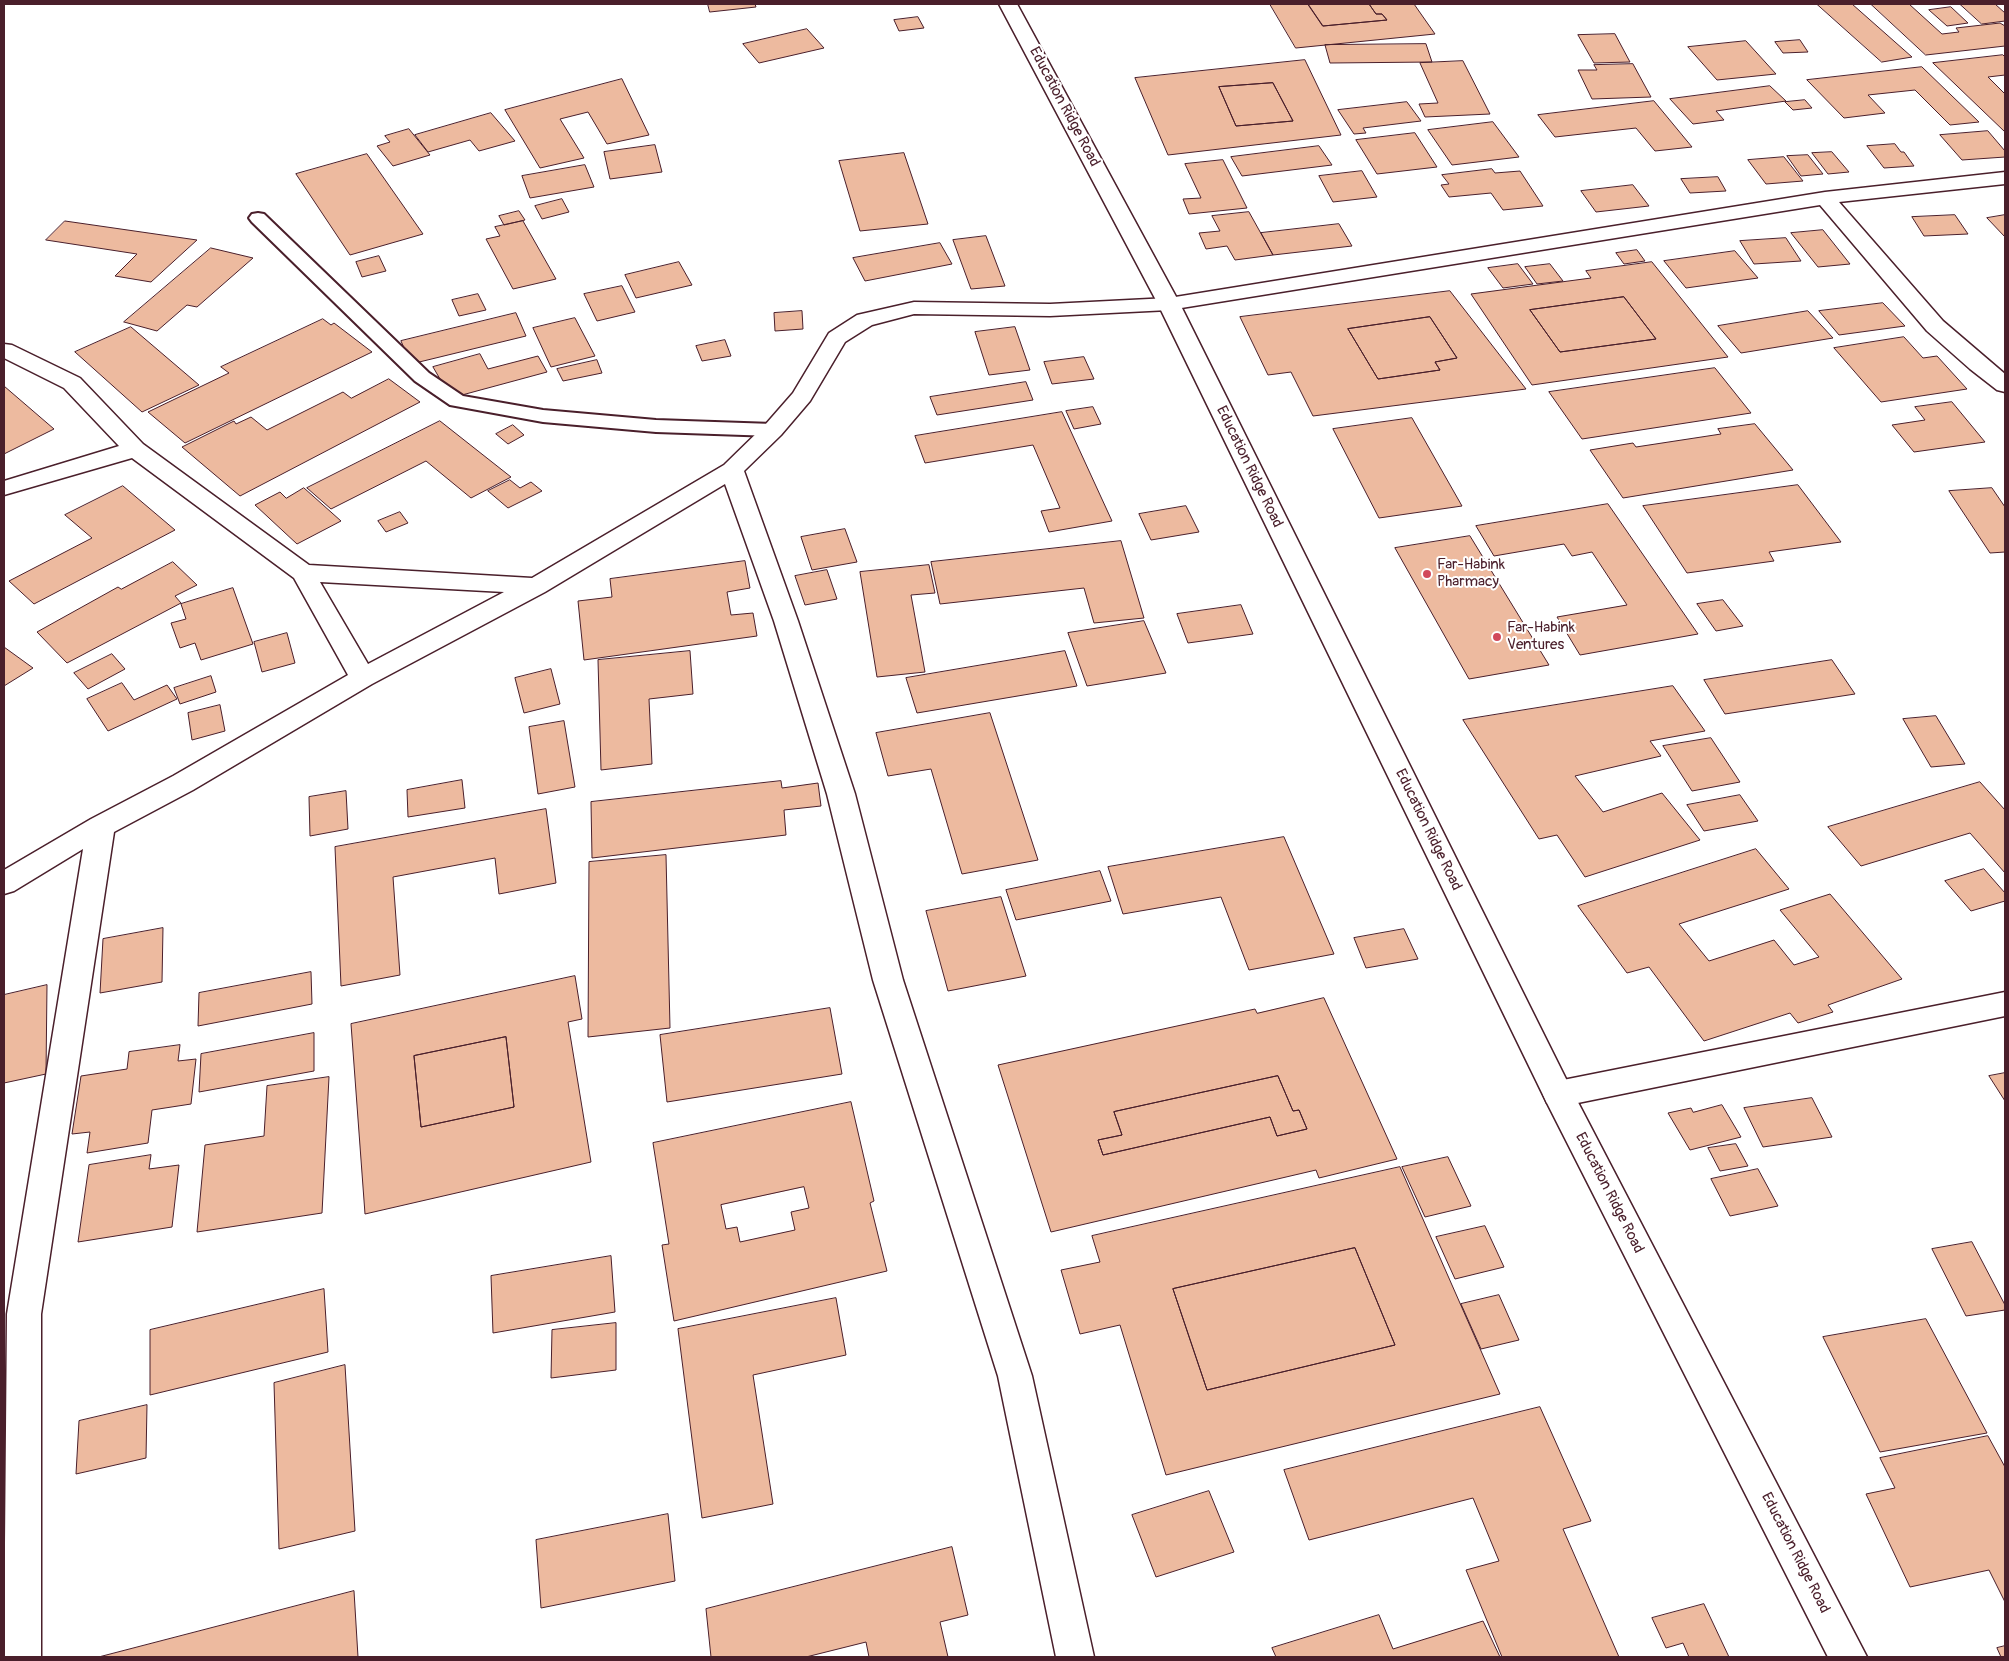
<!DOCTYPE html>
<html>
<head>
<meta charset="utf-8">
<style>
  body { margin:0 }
  #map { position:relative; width:2009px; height:1661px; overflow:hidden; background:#fff; font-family:Pangolin,sans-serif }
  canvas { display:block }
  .frame { position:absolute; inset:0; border:5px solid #4a1f2b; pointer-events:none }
</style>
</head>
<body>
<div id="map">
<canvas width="2009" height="1661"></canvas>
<div class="frame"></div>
</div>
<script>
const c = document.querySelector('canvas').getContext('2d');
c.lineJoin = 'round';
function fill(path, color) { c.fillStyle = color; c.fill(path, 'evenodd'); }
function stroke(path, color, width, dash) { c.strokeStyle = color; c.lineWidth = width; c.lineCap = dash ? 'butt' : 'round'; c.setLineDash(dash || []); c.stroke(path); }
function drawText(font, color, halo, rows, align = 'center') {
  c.font = font + ' Pangolin,sans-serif'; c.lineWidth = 4; c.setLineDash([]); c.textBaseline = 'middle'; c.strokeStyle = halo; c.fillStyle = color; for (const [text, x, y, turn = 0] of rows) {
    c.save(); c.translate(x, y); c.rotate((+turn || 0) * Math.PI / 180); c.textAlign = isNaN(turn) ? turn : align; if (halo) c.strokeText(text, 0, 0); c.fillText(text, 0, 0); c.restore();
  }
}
const building = new Path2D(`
  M708,4H755L756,7L710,12Z
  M1270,4H1308L1323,26L1387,20L1382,14H1376L1369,4H1414L1435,34L1296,48Z
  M1308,4H1369L1376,14H1382L1387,20L1323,26Z
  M1817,4H1852L1912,57L1882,62Z
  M1871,4H1914H1909L1942,34L1959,32L1956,28L2000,23L2005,26V46L1926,55Z
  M1960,4H1995L2005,13V21L1982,24Z
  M1951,7L1968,23L1947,26L1929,10Z
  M918,17L924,28L899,31L894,20Z
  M807,29L824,48L759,63L743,44Z
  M1615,34L1630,62L1594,63L1578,35Z
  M1800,40L1808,52L1783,53L1775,42Z
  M1746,41L1776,74L1717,80L1688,47Z
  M1426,44L1432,62L1330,63L1325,45Z
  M2003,55L2005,57V75L1988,77L2005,94V132L1933,63Z
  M1305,60L1341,135L1168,155L1135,78ZM1273,83L1293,121L1236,126L1219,87Z
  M1463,61L1490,114L1425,117L1419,104L1438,103L1420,63Z
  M1633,64L1651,97L1592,99L1578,70H1597L1594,65Z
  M1922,67L1979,122L1950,125L1915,90L1868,95L1885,113L1844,118L1807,80Z
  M622,79L649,135L607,144L588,112L560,119L584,158L540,168L505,110Z
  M1273,83L1293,121L1236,126L1219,87Z
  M1770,86L1786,101L1716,111L1724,120L1693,124L1670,99Z
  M1805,100L1812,108L1793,110L1785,102Z
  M1654,101L1692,147L1655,151L1636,128L1555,137L1538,115Z
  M1407,102L1421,121L1363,128L1366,133L1354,134L1338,110Z
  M491,113L515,141L479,151L470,140L428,152L415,135Z
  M1493,122L1519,157L1452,165L1428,130Z
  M409,129L430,155L393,166L377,146L390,142L385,136Z
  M1988,131L2005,151V157L1962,160L1940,135Z
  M1415,133L1437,167L1377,174L1356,140Z
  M1895,144L1901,152H1904L1914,166L1884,168L1867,146Z
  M655,145L662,172L610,179L604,152Z
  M1319,146L1332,165L1242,176L1231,157Z
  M1832,152L1849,172L1828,174L1812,153Z
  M904,153L928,224L860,231L839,161Z
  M367,154L423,234L350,255L296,174Z
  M1808,155L1823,174L1801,176L1787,156Z
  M1784,157L1803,181L1766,184L1748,160Z
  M1223,160L1247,208L1189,214L1183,199L1201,198L1185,164Z
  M585,165L594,187L530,198L522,176Z
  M1492,169L1495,173L1520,171L1543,206L1503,210L1491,193L1449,197L1441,185L1449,184L1442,175Z
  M1362,171L1377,197L1333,202L1319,176Z
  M1718,177L1726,191L1690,193L1681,179Z
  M1633,185L1649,206L1596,212L1581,191Z
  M562,199L569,212L542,219L535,206Z
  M519,211L525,220L504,225L499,216Z
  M1249,212L1273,255L1235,260L1227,246L1206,249L1199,233L1220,231L1212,216Z
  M1955,215L1968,234L1924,236L1912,217Z
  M2005,215V237L1987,218Z
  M65,221L197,240L151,282L115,276L137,254L46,240Z
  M523,221L556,279L513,289L486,239L500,236L495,227Z
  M1339,224L1352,246L1273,255L1261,233Z
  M1823,230L1850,264L1818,267L1791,233Z
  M986,236L1005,286L971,289L953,240Z
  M1786,238L1801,261L1754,264L1740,241Z
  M940,243L952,264L865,281L853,258Z
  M211,248L253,258L197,307L187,305L157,331L124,322Z
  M1637,250L1645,261L1624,264L1616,253Z
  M1735,251L1758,278L1686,288L1664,261Z
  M379,256L386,271L362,277L356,262Z
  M679,262L692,285L636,298L625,275Z
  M1652,262L1728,357L1532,385L1471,294L1591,278L1586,271ZM1624,297L1656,339L1560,352L1530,310Z
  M1518,264L1533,284L1503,288L1488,268Z
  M1550,264L1563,281L1537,284L1525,267Z
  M622,286L635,312L597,321L584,294Z
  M1450,291L1526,389L1313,416L1291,372L1268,375L1240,317ZM1430,317L1457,358L1435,362L1440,370L1378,379L1348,329Z
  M478,294L486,310L459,316L452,300Z
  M1624,297L1656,339L1560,352L1530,310Z
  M1883,303L1905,326L1839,335L1819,311Z
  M802,311L803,329L775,331L774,313Z
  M1808,311L1833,338L1741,353L1718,326Z
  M516,313L526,336L411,364L401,341Z
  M1430,317L1457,358L1435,362L1440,370L1378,379L1348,329Z
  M575,318L595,356L551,367L533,328Z
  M323,319L331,325L334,323L372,352L185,443L148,412L229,373L221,367Z
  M131,327L199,385L142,412L75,352Z
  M1015,327L1030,370L989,375L975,332Z
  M1904,337L1923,358L1937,356L1967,389L1881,402L1834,348Z
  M725,340L731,356L702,361L696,346Z
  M480,354L488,369L538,356L547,372L462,395L440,379L433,367Z
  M1084,357L1094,379L1052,384L1044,362Z
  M597,360L602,373L563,381L557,369Z
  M1715,368L1751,413L1582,439L1549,392Z
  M389,379L420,402L240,496L182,447L234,421L236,424L251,417L267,430L343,392L351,398Z
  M1026,382L1033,400L937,415L930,397Z
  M4,386L54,429L4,454Z
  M1952,402L1985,442L1914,452L1892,425L1925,420L1915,407Z
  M1093,407L1101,424L1074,429L1066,411Z
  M1062,412L1112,521L1049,532L1041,511L1060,508L1033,445L925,463L915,436Z
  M1412,418L1462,506L1379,518L1333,429Z
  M440,421L511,477L471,498L426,461L331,509L307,488Z
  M1755,424L1793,470L1623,498L1590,450L1633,443L1636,447L1721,434L1718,429Z
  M513,425L524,435L508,444L496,434Z
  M510,480L520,488L531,482L542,491L508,508L488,491Z
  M1798,485L1841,542L1769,552L1774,561L1687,573L1643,506Z
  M123,486L175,530L34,604L9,581L92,538L65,515Z
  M304,488L341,521L297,544L255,505L280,492L286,498Z
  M1992,488L2005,507V552L1990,553L1949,491Z
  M1608,504L1698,634L1580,655L1557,617L1627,605L1592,552L1572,556L1564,544L1494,556L1476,526Z
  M1186,506L1199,532L1151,540L1139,514Z
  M400,512L408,523L386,532L378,521Z
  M845,529L857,562L812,570L801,537Z
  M1470,536L1549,665L1469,679L1395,548Z
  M1121,541L1144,618L1094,623L1084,588L940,604L931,562Z
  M745,561L750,588L727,592L731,615L753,613L757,636L584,660L578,601L612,597L610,579Z
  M173,562L197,585L175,596L181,603L67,663L37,632L118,587L121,589Z
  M929,565L935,593L911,595L925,672L877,677L860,572Z
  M827,570L837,599L805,605L795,576Z
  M233,588L253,644L201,660L195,643L180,648L171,623L186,619L181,604Z
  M1723,600L1743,626L1716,631L1697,604Z
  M1241,605L1253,634L1188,643L1177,614Z
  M1144,621L1166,673L1087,686L1068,633Z
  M287,633L295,663L262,672L254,642Z
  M4,647L33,668L4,686Z
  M690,651L693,694L649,699L652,764L601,770L598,660Z
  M1065,651L1077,686L917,713L906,678Z
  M112,654L125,669L88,689L74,673Z
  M1832,660L1855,694L1725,714L1704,680Z
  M551,669L560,704L524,713L515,678Z
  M211,676L216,692L180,704L174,688Z
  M122,683L134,700L167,685L177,699L108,731L87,699Z
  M1673,686L1705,731L1650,741L1661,756L1575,776L1603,812L1662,793L1700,840L1585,877L1557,835L1539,839L1463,720Z
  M220,705L225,731L192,740L188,713Z
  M990,713L1038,860L962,874L931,769L888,776L876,733Z
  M1936,716L1965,764L1931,767L1903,719Z
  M564,721L575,787L538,794L529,727Z
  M1711,738L1740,782L1692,791L1663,746Z
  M462,780L465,808L408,817L407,790Z
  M781,781L782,788L818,783L821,806L784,810L786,835L592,858L591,802Z
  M1980,782L2005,810V873L1970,833L1861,866L1828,827Z
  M346,791L348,829L310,836L309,797Z
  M1740,795L1758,821L1704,831L1687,805Z
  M546,809L556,883L499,894L495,858L393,877L400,975L341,986L335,847Z
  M1284,837L1334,954L1249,970L1221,897L1123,914L1108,867Z
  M1756,849L1789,889L1679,924L1709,961L1774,940L1794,965L1819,957L1780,910L1830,894L1902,979L1828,1005L1833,1012L1798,1023L1790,1013L1704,1041L1649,967L1627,973L1578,906Z
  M666,855L670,1028L588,1037L589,862Z
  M1984,869L2005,893V901L1971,911L1945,881Z
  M1100,871L1111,901L1016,920L1006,890Z
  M1001,897L1026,976L948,991L926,911Z
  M163,928L162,982L100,993L103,939Z
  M1404,929L1418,959L1366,968L1354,938Z
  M311,972L312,1004L198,1026L199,993Z
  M575,976L582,1019L568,1022L591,1162L365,1214L351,1024ZM506,1037L514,1107L421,1127L414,1056Z
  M47,985L46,1074L4,1083V995Z
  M1324,998L1397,1159L1319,1178L1316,1170L1051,1232L998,1065L1255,1009L1257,1013ZM1278,1076L1293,1111L1299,1110L1307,1129L1277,1136L1270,1117L1103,1155L1098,1140L1122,1135L1114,1112Z
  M830,1008L842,1074L667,1102L660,1035Z
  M314,1033V1071L199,1092L201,1054Z
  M506,1037L514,1107L421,1127L414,1056Z
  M180,1045L178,1061L196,1059L191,1104L152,1110L148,1143L87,1153L90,1132L72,1134L81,1076L127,1069L129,1052Z
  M2005,1073V1101L1989,1076Z
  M1278,1076L1293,1111L1299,1110L1307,1129L1277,1136L1270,1117L1103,1155L1098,1140L1122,1135L1114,1112Z
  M329,1077L322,1213L197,1232L205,1145L264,1136L267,1086Z
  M1812,1098L1832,1137L1763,1147L1744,1108Z
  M851,1102L874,1201L870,1203L887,1271L674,1321L662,1245L669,1244L653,1143ZM804,1187L809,1208L791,1212L795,1230L740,1242L737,1227L726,1229L721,1205Z
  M1722,1105L1741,1137L1690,1150L1668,1113L1691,1108L1693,1112Z
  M1736,1144L1748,1166L1720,1171L1708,1148Z
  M151,1155L149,1169L179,1165L172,1227L78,1242L89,1165Z
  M1448,1157L1471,1206L1425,1217L1402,1167Z
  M1400,1167L1500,1394L1166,1475L1120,1325L1080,1334L1061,1270L1100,1262L1092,1236ZM1355,1248L1395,1345L1207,1390L1173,1289Z
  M1758,1169L1778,1206L1730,1216L1711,1179Z
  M1485,1226L1504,1267L1455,1279L1436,1237Z
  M1972,1242L2005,1305V1310L1966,1316L1932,1249Z
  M1355,1248L1395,1345L1207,1390L1173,1289Z
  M611,1256L615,1312L493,1333L491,1276Z
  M324,1289L328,1352L150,1395V1330Z
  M1499,1295L1519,1340L1481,1349L1461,1304Z
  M836,1298L846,1355L753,1375L773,1504L702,1518L678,1329Z
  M1926,1319L1987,1433L1880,1452L1823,1337Z
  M616,1323V1370L551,1378L552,1330Z
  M345,1365L355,1531L279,1549L274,1383Z
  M147,1405L146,1458L76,1474L79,1421Z
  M1540,1407L1591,1521L1563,1529L1619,1657H1502L1466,1570L1499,1561L1473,1498L1309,1540L1284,1470Z
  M1988,1436L2005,1467V1602L1989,1570L1910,1587L1866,1494L1895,1488L1880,1458Z
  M1209,1491L1234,1552L1156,1577L1132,1515Z
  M668,1514L675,1581L541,1608L536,1540Z
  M952,1547L968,1615L940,1622L948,1657H869L866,1642L806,1657H711L706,1609Z
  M354,1591L358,1657H99Z
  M1704,1604L1729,1657H1689L1683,1643L1666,1648L1652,1618Z
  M1379,1615L1393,1649L1483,1621L1500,1657H1276L1272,1648Z
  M2005,1646V1657H2001L1997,1648Z`);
const service = new Path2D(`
  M258,213L264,214L429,373L463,396L543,410L656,420L773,424L780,426L783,430L780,434L773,436L656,432L543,422L450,405L415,381L252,222L249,218L252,214Z`);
const minor = new Path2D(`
  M2005,172V184L1839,202L1943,321L2005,374V392L1997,390L1970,369L1927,331L1820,205L1169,310L1050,316L914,314L872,325L845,342L810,401L781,435L744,471L798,621L855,794L903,980L1032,1376L1094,1657H1056L998,1376L873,980L827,794L774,621L725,484L545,592L372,684L193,790L114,832L41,1314V1657H4L7,1314L83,849L14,891L4,894V870L91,819L173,776L348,675L294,578L132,458L4,495V481L119,446L64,388L4,358V344L12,345L80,378L143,444L309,565L532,578L724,465L765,425L793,393L829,333L857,315L914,302L1050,304L1169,298L1825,192ZM320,582L504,592L368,664Z
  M2005,992V1016L1558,1107L1547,1103L1543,1094L1547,1085L1558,1081Z`);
const secondary = new Path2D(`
  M999,4H1017L1180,304L1569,1085L1867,1657H1828L1547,1103L1158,304Z`);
const markers = [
  [1427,574,5,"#d1495b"],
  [1497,637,5,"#d1495b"]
];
const streetNames = [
  ["Education Ridge Road",1064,107,62],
  ["Education Ridge Road",1249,467,64],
  ["Education Ridge Road",1428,830,64],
  ["Education Ridge Road",1609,1193,63],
  ["Education Ridge Road",1795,1553,63]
];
const poiNames = [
  ["Far-Habink",1437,565],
  ["Pharmacy",1437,582],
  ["Far-Habink",1507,628],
  ["Ventures",1507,645]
];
fill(building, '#edba9f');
stroke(building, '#4a1f2b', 1);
stroke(service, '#4a1f2b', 4);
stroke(minor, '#4a1f2b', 3);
stroke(secondary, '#4a1f2b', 3);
fill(service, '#fff');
fill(minor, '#fff');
fill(secondary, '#fff');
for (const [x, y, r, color] of markers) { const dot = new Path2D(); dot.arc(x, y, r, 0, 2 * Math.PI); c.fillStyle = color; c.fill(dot); stroke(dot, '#fff', 2); }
drawText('15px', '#4a1f2b', '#fff', streetNames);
drawText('15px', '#4a1f2b', '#fff', poiNames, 'left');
</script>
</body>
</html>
